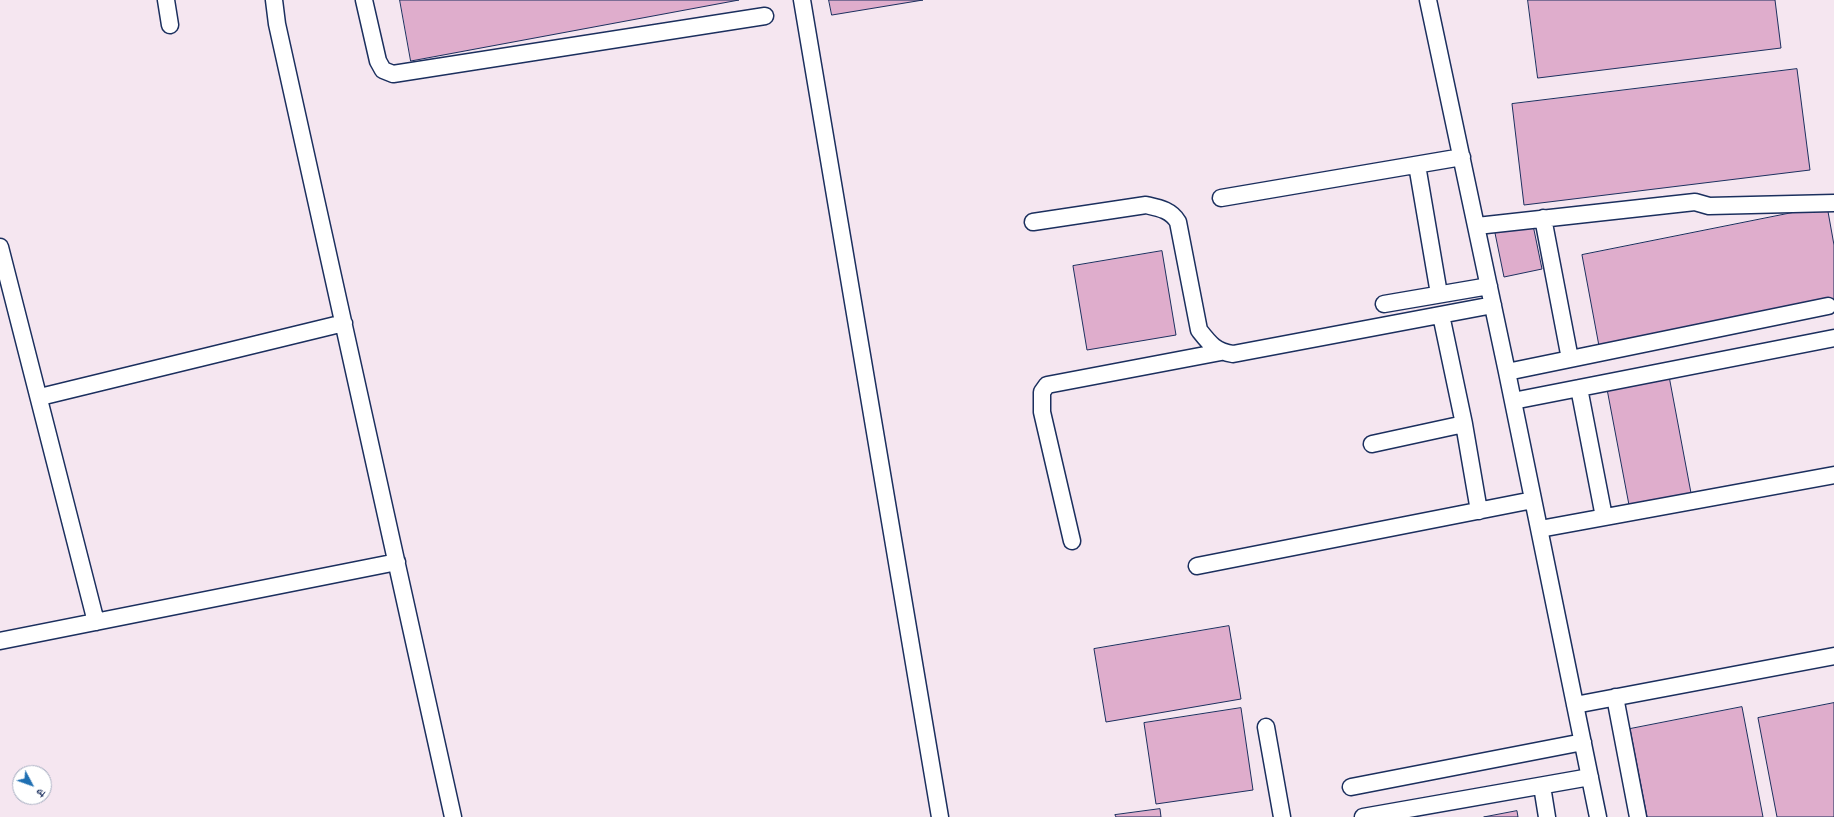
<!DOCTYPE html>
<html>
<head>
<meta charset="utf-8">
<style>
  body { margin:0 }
  #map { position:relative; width:1834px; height:817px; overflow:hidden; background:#f5e6f0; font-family:Dekko,"Playpen Sans Deva",sans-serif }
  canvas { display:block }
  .north { position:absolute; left:12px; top:765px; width:40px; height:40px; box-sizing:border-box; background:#fff; border:1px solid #a4acbf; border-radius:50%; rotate:131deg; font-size:11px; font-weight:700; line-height:16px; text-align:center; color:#1b2f5e }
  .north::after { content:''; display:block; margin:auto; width:14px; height:18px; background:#1f6fb2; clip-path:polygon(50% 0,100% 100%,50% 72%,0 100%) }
</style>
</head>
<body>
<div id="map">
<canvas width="1834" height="817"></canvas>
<div class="north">उ</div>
</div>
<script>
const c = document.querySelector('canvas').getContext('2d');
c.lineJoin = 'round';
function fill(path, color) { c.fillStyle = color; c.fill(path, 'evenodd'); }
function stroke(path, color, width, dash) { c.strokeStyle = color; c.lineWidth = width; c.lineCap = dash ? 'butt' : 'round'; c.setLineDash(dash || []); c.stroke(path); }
const building = new Path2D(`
  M400,0H739L411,61Z
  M829,0H923L832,15Z
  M1528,0H1775L1781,48L1538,78Z
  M1797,69L1810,170L1524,205L1512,104Z
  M1827,206L1834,245V300L1599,346L1582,255Z
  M1533,225L1542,269L1504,277L1495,233Z
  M1162,251L1176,335L1087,350L1073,266Z
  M1669,376L1691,493L1629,505L1607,389Z
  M1229,626L1241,699L1106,722L1094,649Z
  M1834,703V817H1777L1758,718Z
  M1742,707L1763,817H1647L1630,729Z
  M1241,708L1253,790L1156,804L1144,723Z
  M1160,809L1161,817H1116L1115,815Z
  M1517,811L1518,817H1484Z`);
const service = new Path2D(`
  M166,0L170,25
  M274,0L277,24L453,817
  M364,0L378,61L383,70L393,74L765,16
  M802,0L940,817
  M1428,0L1507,372L1598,817
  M1417,165L1439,294
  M1221,198L1462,157
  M1543,218L1570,359
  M1033,222L1146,205C1159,208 1171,210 1178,222L1199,330C1210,344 1215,351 1233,354L1493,305
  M1477,226L1695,202L1709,206L1834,203
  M0,247L96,622
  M1384,304L1489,286
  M1441,315L1464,424L1479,511
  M1507,372L1828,306
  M1579,388L1604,517
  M40,397L344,323
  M1513,401L1834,338
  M1372,444L1464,424
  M1540,529L1834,475
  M1072,541L1042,412V392L1047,385L1221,352
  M1197,566L1533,500
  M0,641L397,562
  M1615,697L1638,817
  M1575,705L1834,656
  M1266,727L1282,817
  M1542,786L1547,817
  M1351,787L1583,742
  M1363,817L1590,777`);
fill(building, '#dfadcc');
stroke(building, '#1b2f5e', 1);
stroke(service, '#1b2f5e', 19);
stroke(service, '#fff', 16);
</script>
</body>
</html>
